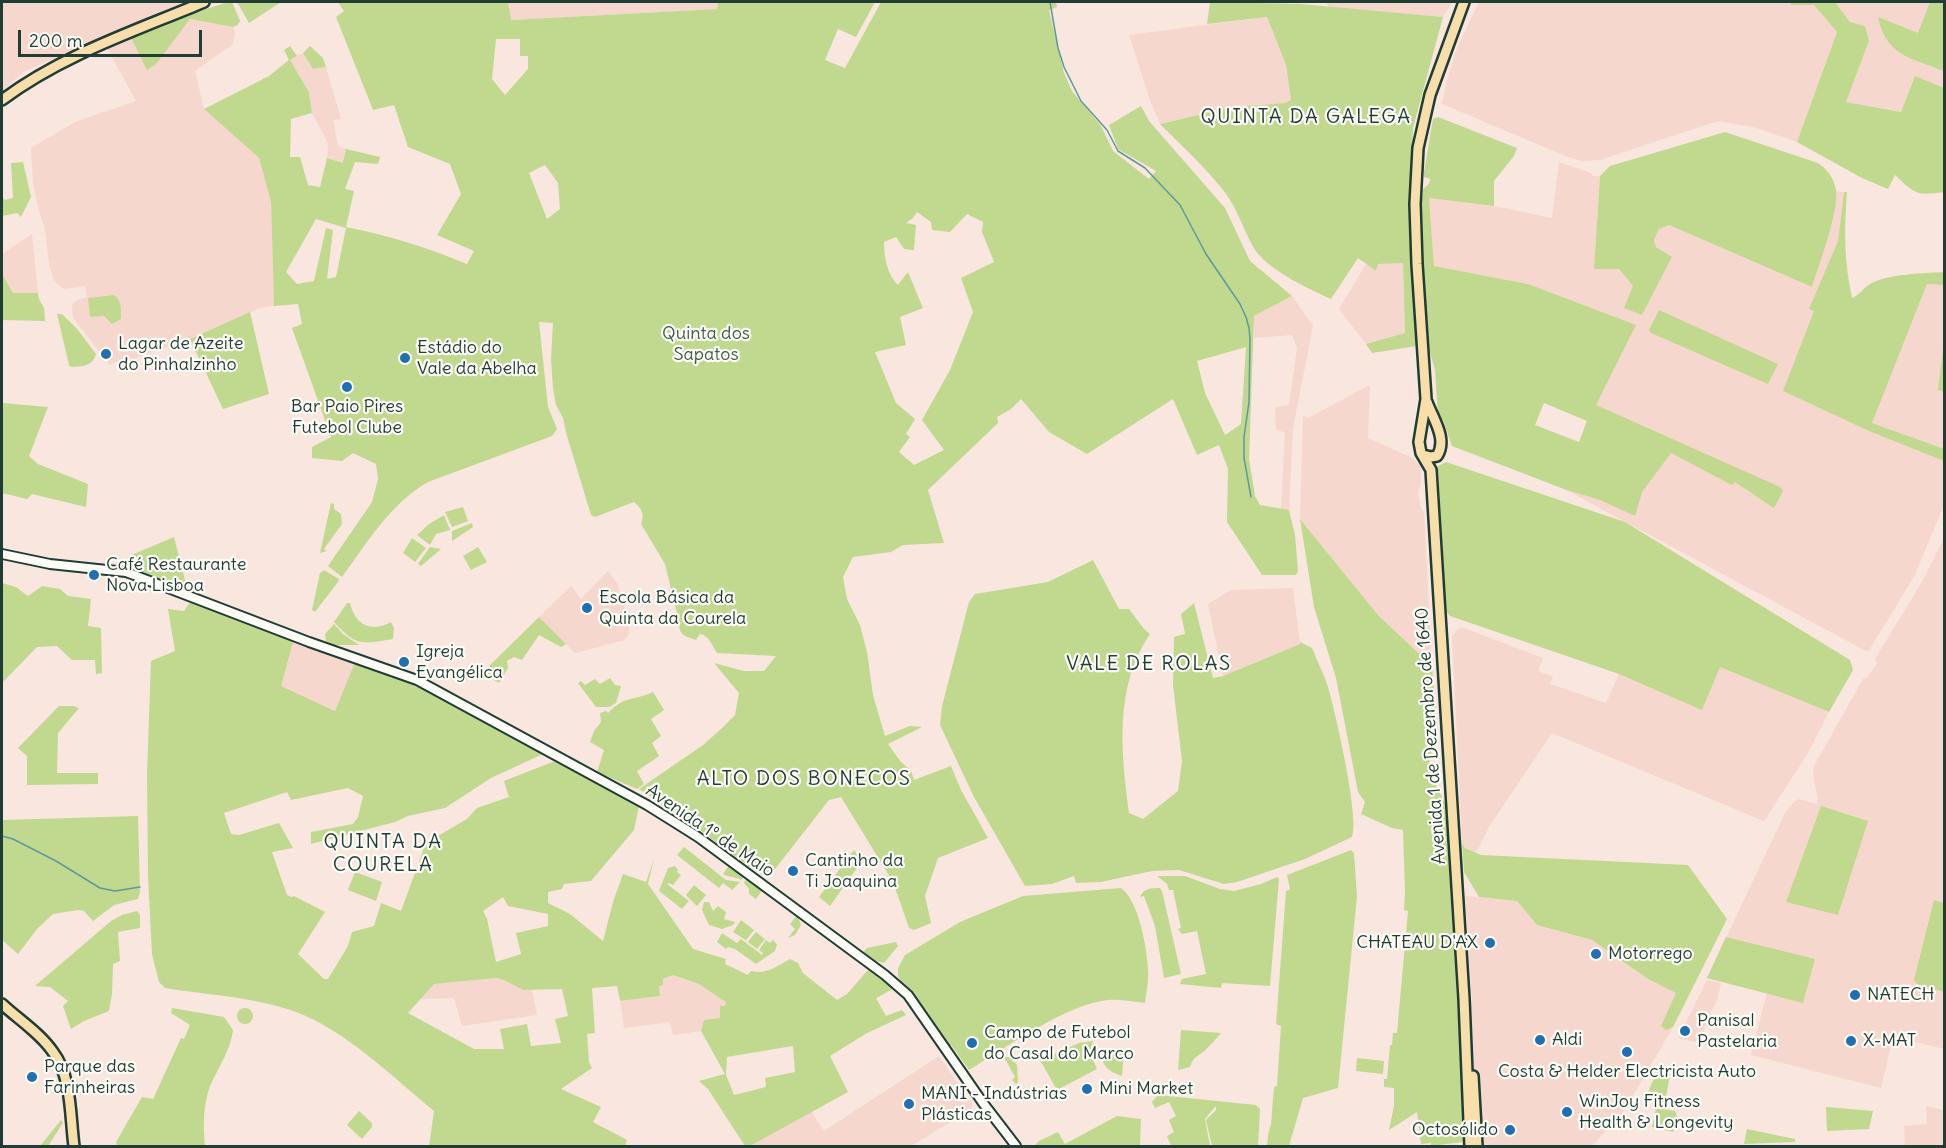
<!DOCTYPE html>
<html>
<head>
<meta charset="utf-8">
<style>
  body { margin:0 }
  #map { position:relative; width:1946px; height:1148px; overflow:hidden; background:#f8e6df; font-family:Delius,sans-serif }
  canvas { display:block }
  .frame { position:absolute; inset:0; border:3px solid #1f3d34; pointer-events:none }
  .scale { position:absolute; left:18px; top:30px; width:184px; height:27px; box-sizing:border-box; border:3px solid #1f3d34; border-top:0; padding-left:8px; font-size:18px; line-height:21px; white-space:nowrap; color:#1f3d34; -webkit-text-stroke:4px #fdfcf7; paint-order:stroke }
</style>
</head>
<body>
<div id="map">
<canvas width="1946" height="1148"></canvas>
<div class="frame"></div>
<div class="scale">200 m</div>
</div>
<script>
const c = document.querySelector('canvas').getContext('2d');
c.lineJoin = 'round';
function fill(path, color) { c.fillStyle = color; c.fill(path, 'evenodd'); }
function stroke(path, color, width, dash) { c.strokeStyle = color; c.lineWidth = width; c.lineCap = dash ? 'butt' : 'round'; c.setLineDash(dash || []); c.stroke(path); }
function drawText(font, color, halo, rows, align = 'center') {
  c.font = font + ' Delius,sans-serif'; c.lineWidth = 4.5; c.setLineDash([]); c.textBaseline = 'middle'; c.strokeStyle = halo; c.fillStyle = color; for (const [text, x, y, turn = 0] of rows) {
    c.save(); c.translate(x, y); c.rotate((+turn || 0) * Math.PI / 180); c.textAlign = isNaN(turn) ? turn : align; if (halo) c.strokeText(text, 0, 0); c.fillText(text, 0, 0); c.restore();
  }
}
const built = new Path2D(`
  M2,2H186L23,72L2,91Z
  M508,2H718L717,9L510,20Z
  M1327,2H1452L1443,17L1328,7Z
  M1479,2H1791V4L1814,5L1837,32L1797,142L1753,127L1718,121L1600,160L1581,161L1568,157L1442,104L1446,84L1457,48Z
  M1835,2H1944V88L1915,77L1901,112L1846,102L1869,41L1865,26L1850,22Z
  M1267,17L1286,65L1291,100L1285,103L1232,107L1160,124L1150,100L1129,35Z
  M190,19L233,27L235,33L233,44L195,71L204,109L259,158L271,202L274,306L260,308L190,339L138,357L129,365L115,362L110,365L73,318L72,305L75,301L87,297L85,286L64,289L56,283L53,278L49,264L45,229L38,208L33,182L31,148L75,122L136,101L106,46L131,38L147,69Z
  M303,53L313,69L326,67L341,119L333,120L338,146L346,149L344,163L327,158L328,143L312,113L309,92L290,60Z
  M1559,162L1591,173L1592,176H1600L1594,269H1619L1633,286L1642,315L1671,258L1656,247L1654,240L1659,229L1669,225L1812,287L1833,219L1836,191L1844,192L1838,241L1810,308L1814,310L1811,318L1869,430L1927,284L1944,285V505L1915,575L1868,652L1564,489L1588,421L1528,284L1434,266L1429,198L1494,206L1552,218Z
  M32,234L38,293H13L2,274V254Z
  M1403,263L1405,334L1366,344L1339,309L1366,264L1376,270L1378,264Z
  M1292,296L1313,326L1293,428L1289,510L1281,509L1285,433L1276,429L1275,407L1289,405L1297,348L1292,335L1254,338V316Z
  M1370,385L1368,438L1412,458L1421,466V484L1418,492L1420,506L1424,513L1432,666L1378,615L1300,519L1303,416L1308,418Z
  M1944,538V903L1934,901L1918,984L1944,992V1049L1893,1037L1881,1088L1751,1055L1767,993L1707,978L1786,811L1794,802L1799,799L1817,804L1818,800L1813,775L1814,766L1863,679L1867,678L1877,663L1875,659L1922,582Z
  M608,571L617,583L622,597L630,632L625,640L575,653L539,617L571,586L581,599Z
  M1293,588L1300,644L1223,676L1208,604L1231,590Z
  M1464,628L1543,658L1538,671L1553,677L1550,684L1606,703L1619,674L1702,709L1720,666L1829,712L1808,753L1764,821L1552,733L1489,827L1476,853L1465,848L1462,843L1452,636L1458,629Z
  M294,639L355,662L335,711L281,686Z
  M1465,896L1517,901L1537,925L1592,940L1648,979L1688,998L1673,1027L1622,1114L1592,1146H1474L1463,1080L1458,1002H1472Z
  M673,975L699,984L727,1002L720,1018L704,1020L701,1031L673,1035L670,1022L624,1028L620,1001L660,996L659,986L663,980Z
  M496,978L504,980L523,990H532L537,1015L462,1026L454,998L420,999L434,984Z
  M1707,980L1721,983L1717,1001L1708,1017L1700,1043L1678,1038Z
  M939,1056L972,1104V1109L911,1146H750L811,1111L824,1131Z
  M1926,1106L1944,1110V1146H1905L1904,1126L1927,1124Z`);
const green = new Path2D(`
  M229,2H232L240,21L238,25L233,27L190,19L156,64L147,70L131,38L187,15Z
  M237,2H281L249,23Z
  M338,2H508L511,20L717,9L718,2H875L856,37L838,29L825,60L845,68L881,2H1056L1057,7L1049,10L1064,73L1072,91L1101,126L1113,151L1149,179L1156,171L1118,149L1109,125L1141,106L1149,121L1225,208L1250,261L1292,296L1254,316L1249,459L1255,496L1260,505L1289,510L1295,535L1298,571L1296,575H1262L1227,522L1228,469L1219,445L1197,455L1173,399L1087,454L1049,432L1021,399L1011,409L997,417L998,423L928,490L944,543L903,545L891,552L853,557L843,577L847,599L860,625L867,652L873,695L885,736L910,726L922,727L888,744L901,762L911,771L914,780L951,766L961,790L988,838L938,858L925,896L931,923L914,930L909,928L893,882L841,797L829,800L768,878L748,866L696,827L639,789L703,745L722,728L735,715L739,693L714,663L744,671H764L776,656L717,653C712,646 709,635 700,634L696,640C684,636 679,635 679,622L665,564L641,524C645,514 642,509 634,502L595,517L591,515L567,436L563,418L556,405L553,388L551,359L553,323L539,322L548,407L557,429L552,436L428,482C390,504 367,543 342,577L328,566L372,502L378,479L376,464L353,453L342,461L312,458V447L331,437L292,328L302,324L298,304L274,306L271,202L259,158L204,109L269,76L289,60L284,50L290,46L297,56L290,60L309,92L312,113L291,119L290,157H300L308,185L320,187L327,158L343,163L346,149L380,157L378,164L355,162L345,189L354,191L346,227C388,235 428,248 467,264L474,251L437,235L461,194L450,164L408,147L394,105L373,110L336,17L344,11ZM496,39H520V56H528V69L505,95L492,79ZM545,165L558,183L560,209L547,219L529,173ZM917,212L931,222L932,230L950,232L967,214L983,222L982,232L994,262L961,278L973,312L950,370L922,420L944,450L914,465L899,452L910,437L906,434L915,419L896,403L875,352L906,345L900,317L923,308L908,272L898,285C887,275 884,256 884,242L896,237L904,249L914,250L916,225L906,223L913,218ZM316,219L346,228L336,277L327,279L333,230L326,228L314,281L297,284L286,272ZM1246,347L1241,424L1225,435L1205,393L1197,361Z
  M1210,2L1301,4L1443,17L1413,128L1410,224L1417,346L1372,353L1366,344L1405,333L1403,263L1378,264L1376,271L1358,258L1331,299C1309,289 1266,269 1254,248C1243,230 1238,209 1224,191C1205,167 1182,146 1160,124L1232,107L1285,103L1291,100L1286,65L1267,17L1207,24Z
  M1791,2H1835L1850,22L1865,26L1869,41L1846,102L1901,112L1915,76L1944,88V192C1917,196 1915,194 1895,175L1888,189L1862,178L1797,142L1837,32L1814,5H1791Z
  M1930,2H1944V71C1911,58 1886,56 1878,17L1918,33Z
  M310,46L323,58L326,67L313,69L303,53Z
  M1438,117L1517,148L1514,156L1494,181V206L1429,198L1434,266L1528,284L1636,325L1596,405L1780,487L1783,491L1774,508L1735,482L1732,485L1671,453L1642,492L1635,516L1600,500L1564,489L1452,446L1443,420L1438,415L1435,370L1427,342L1421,200C1424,196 1422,194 1423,190C1426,185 1430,185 1430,179L1424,177V172L1433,119ZM1544,403L1587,421L1579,442L1535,425Z
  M1725,132L1818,163C1827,169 1834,178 1836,190C1839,212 1819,264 1812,287L1669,225L1659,229L1654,240L1656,247L1672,257L1642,315L1624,308L1633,286L1619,269H1594L1600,176L1610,166Z
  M23,162L31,197L21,217L17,213L2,216V197L5,200L13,198L11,163Z
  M1844,192H1847C1844,231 1844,260 1852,298C1860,295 1863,288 1870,284C1886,274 1926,273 1944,272V285L1927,284L1872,423L1944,449V461L1869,431L1783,391L1814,311L1809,309L1838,241Z
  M2,274L13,293H38L39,299L44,308L45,321L2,320Z
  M114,295C122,301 121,309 121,319L112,324L104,316L90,317L88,298Z
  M1659,310L1778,364L1768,384L1651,333L1649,330Z
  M250,312L269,394L223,409L190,339Z
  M57,314H62L78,330L96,354C92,367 83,366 71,367L69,365Z
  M1944,342V392L1938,390Z
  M2,403L48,407L29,456L38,464L88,484L86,507L32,494L27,499L2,493Z
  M1446,462L1625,522L1850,660L1853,670L1829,712L1720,667L1702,710L1619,674L1450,616L1446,611L1438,471V466Z
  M331,503L334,504V509L341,514L342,524L324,549L327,551L320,553Z
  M463,507L468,521L452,527L445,512Z
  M444,515L450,530L436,534L430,545L417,535L429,524Z
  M1300,519L1378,615L1432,666L1438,734L1433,744L1428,770L1445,803L1466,1146H1464L1462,1142L1431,1146V1143L1421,1144L1417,1112L1389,1130L1394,1106V1088L1384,1087V1079H1387L1390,1045H1392L1393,1033H1397L1408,911L1404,910L1405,892L1403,830L1392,828L1361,814L1365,802L1358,792L1336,678L1314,607Z
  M472,523L473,527L452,541V531Z
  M174,537L187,588L185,589L130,569L126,561L129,556Z
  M412,538L426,548L415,562L403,553Z
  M430,547L441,549L421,566L418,564Z
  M478,547L487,562L471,570L463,556Z
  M1093,560L1119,609H1129L1144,629L1150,634C1114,686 1121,753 1129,813L1143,819L1178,791L1182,761L1173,685L1174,637L1185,634L1181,614L1194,603L1213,678L1223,676L1300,644V642L1312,648C1317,661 1324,674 1328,687C1335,711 1360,819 1352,837L1305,859L1237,882L1224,884L1179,870L1152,871L1101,882L1076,883L1074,876L1052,884L1025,886L974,797L940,725L942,706L969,602L975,594L1048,582Z
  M324,570L339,579L338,582L315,612L312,610L320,573Z
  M2,583L16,587L28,596L42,586L60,589L68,596L91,599L88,626L101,628L102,673L96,674L95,660H72L57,646L37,647L2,683Z
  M191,601L294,639L281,686L335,711L355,662L418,686L543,754L491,778L445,808L408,816L395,822L311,844V832L353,824L358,817L363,796L348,788L291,800L287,792L224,813L231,834L239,835L279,823L293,848L272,852L287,895L292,897L294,896L325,912L298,954L324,979H328L348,946L352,932L374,926L381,903L401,911L422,854L424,844L467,819L477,808L509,797L504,781L555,761L639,806L634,830L591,881L564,884L562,889L548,892V903L570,914L603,941L613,902L623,874L646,882L654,859L648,884L693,949L726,959L725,964L748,975L751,971C766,975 777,966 790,959L798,963L803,973L837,1000L847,994L867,971L870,970L890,986L893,985L895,988L876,998L886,1016L902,1010L906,1015L867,1033L830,1056L848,1092L750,1146H745L708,1089L699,1081L725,1074L701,1031L704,1020L720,1018V1006H725L726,1002L699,984L673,975L663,979V985L659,986L660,996L620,1001L617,986L592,988L595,1033L587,1034L589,1062L592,1068L561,1089L601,1107L593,1122L627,1140L625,1146H429L434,1111C394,1078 345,1030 296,1012C255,997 208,995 165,988L159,982L152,954L148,876L147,774L151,661L175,651L168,609L184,611ZM503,897L508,906L548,914V926L516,933L521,954L496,962L487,919L483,911ZM496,978L504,980L523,990L562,989L568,1016L555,1019L561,1043L531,1046L527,1024L500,1029L504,1049H474L408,1013L434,984ZM793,1046L795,1072L765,1078L766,1087L734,1095L726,1075L727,1057Z
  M347,603H350C355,625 371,633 391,622L394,628L393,639C361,644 357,647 334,622Z
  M539,617L566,644L561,647L539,635L522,660L514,657L507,661L508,668L499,683L482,673Z
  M334,624L343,634L359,645H333L326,641L325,634Z
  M610,678L615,685L621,686L616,703L609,707H596L578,683L581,681L585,685L595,679L600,684Z
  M653,692L664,710L651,719L661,736L652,743L659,756L637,771L644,784L637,789L597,772L604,750L590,742L594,731L601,722L600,713L606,711L608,713C625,695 634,701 653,692Z
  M59,706H73L79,708L58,733L57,773H98V784L27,785V756L18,748Z
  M1821,806L1868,821L1838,915L1786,902Z
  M138,816L140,892L138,899L114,905L93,921L84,911L78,910L53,914L37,929L18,954L2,940V820Z
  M1462,843L1465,848L1481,855L1688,865L1727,919L1673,1027L1666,1030L1661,1026L1676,993L1648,979L1592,940L1537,925L1517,901L1479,897L1464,872Z
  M684,847L726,880L740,882L732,890L723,883L719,888L677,855Z
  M854,850L862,861L830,906L819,897Z
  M1351,850L1354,853L1357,896L1338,1088L1303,1098L1289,1146H1267L1268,1135L1271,1124L1274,1087L1277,1086L1281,1026L1276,1024L1286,891L1290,889L1287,875Z
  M730,864L744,876L741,880C735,876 729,878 723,874Z
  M675,866L678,870L677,872L681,875L673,885L669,883L667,884L689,901L682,909L659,891L668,868Z
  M355,872L382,882L376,901L348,890Z
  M1157,876H1185L1220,889L1234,891L1261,884L1277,877L1279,879L1270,986L1222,983L1221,988L1180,984L1182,979L1206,974L1197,931L1182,934L1178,929L1181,928L1173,890H1169L1167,884Z
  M747,878L763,889L756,899L749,894V889L744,883Z
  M694,885L706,895L697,906L686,895Z
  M1121,888C1139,901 1147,948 1148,970C1149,981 1146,992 1145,1003C1134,1002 1120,999 1108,1000C1067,1004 1005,1048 969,1070L951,1045L947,1047L916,997L903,985L898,976V968L905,955L960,922L1023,896Z
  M1160,888L1162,891L1181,974L1164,978L1155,926L1144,896L1140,897C1144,888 1150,888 1160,888Z
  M1934,900L1944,903V992L1917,984L1914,980Z
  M704,902H709L713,911L718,906L726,912L724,919L735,922L733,925L722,929L709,925L702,910Z
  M137,911L140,915V928L118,932L120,961L113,964L112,994L109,1011L84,1021L71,1029L63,1006L68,1001L50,987L35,986L111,921L122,915Z
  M797,915L801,925L795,935L788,938L795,929L790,924Z
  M741,920L754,930L746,940L733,932Z
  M756,932L765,939L757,949L748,942Z
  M722,933L737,943L741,939L762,955L763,953L759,950L766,940L770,943L773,940L775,942L777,945L775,951L756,964L735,949L728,947L726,949L717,942Z
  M1726,937L1815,959L1803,1003L1707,978Z
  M896,942L898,946L884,963L876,961L863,952L867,948Z
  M172,1008L224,1017L233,1030C231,1049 218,1068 210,1086C203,1106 203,1126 205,1146H117L116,1142L142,1097L153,1099L181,1038L184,1039L190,1025L171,1013Z
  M237 1016a8 8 0 1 1 16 0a8 8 0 1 1-16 0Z
  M1181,1030L1221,1033C1219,1036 1205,1051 1203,1052C1196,1057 1193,1058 1190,1067L1178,1070Z
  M1093,1041L1090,1052L1097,1069L1057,1090L1040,1060L1079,1043Z
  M1101,1050L1124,1051L1122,1076C1108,1072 1101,1065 1101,1050Z
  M1004,1057H1009L1017,1065L1018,1083L1016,1084L1012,1080L1015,1077Z
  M1357,1058L1384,1061L1383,1074L1356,1071Z
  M1657,1072L1670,1075L1665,1102L1652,1099L1648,1092Z
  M1158,1095L1256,1105L1260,1109L1258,1146H1212L1206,1120L1216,1110V1106L1205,1119L1210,1146H1171L1167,1136L1174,1132L1169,1120L1176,1116L1169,1102L1155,1108L1152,1102Z
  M1826,1107L1873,1111L1869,1129L1827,1131Z
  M1656,1108L1675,1111L1677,1115L1673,1132L1652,1127Z
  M359,1111L372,1123V1127L362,1139L347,1125Z
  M1117,1116L1141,1119L1140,1146H1034L1039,1141L1058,1132L1065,1144Z
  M61,1120L63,1123L48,1146H40Z
  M1747,1129L1795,1139V1142L1744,1144Z`);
const stream = new Path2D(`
  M1050,2L1058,48L1064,67L1081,101L1107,130L1118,151L1145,168L1180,205L1206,254L1240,304L1246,317L1249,328L1250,339L1249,402L1244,437V458L1251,497
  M2,836L13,839L56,861L100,888L115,891L140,887`);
const minor = new Path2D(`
  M2,554L50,564L126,572L309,642L417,680L647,805L679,825L698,837L885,975L908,995L983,1103L1016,1146`);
const major = new Path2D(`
  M1464,2L1430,95L1418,148L1415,204L1417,264L1426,399L1419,442L1421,453L1431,470L1464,999L1470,1146
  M2,100C62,55 135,31 204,2
  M1423,455L1431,457L1437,456C1448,439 1433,419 1427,402
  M2,1004C18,1019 40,1033 53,1052C72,1077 70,1116 74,1146
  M1473,1076L1477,1146`);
const markers = [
  [106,354,6,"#1f6fb2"],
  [405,358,6,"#1f6fb2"],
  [347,387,6,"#1f6fb2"],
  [94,575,6,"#1f6fb2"],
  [587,608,6,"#1f6fb2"],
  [404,662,6,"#1f6fb2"],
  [793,871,6,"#1f6fb2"],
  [1490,943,6,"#1f6fb2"],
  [1596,954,6,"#1f6fb2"],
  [1855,995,6,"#1f6fb2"],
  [1685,1031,6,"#1f6fb2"],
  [1540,1040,6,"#1f6fb2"],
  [1851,1041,6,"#1f6fb2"],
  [972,1043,6,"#1f6fb2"],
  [1627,1052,6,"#1f6fb2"],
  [32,1077,6,"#1f6fb2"],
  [1087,1089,6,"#1f6fb2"],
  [909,1104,6,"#1f6fb2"],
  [1567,1112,6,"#1f6fb2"],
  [1510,1130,6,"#1f6fb2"]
];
const parkNames = [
  ["Quinta dos",706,334],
  ["Sapatos",706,355]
];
const poiNames = [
  ["Lagar de Azeite",118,344],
  ["do Pinhalzinho",118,365],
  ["Estádio do",417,348],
  ["Vale da Abelha",417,369],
  ["Bar Paio Pires",347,407,"center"],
  ["Futebol Clube",347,428,"center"],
  ["Café Restaurante",106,565],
  ["Nova Lisboa",106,586],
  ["Escola Básica da",599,598],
  ["Quinta da Courela",599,619],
  ["Igreja",416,652],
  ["Evangélica",416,673],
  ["Cantinho da",805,861],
  ["Ti Joaquina",805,882],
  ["CHATEAU D'AX",1478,943,"right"],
  ["Motorrego",1608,954],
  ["NATECH",1867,995],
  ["Panisal",1697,1021],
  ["Pastelaria",1697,1042],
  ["Campo de Futebol",984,1033],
  ["do Casal do Marco",984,1054],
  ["Aldi",1552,1040],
  ["X-MAT",1863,1041],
  ["Parque das",44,1067],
  ["Farinheiras",44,1088],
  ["Costa & Helder Electricista Auto",1627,1072,"center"],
  ["Mini Market",1099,1089],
  ["MANI - Indústrias",921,1094],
  ["Plásticas",921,1115],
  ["WinJoy Fitness",1579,1102],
  ["Health & Longevity",1579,1123],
  ["Octosólido",1498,1130,"right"]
];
const streetNames = [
  ["Avenida 1 de Dezembro de 1640",1431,736,-94],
  ["Avenida 1º de Maio",710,831,34]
];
const neighbourhoodNames = [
  ["QUINTA DA GALEGA",1306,117],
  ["VALE DE ROLAS",1149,664],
  ["ALTO DOS BONECOS",804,779],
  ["QUINTA DA",383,842],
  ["COURELA",383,865]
];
fill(built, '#f5d7ce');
fill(green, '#c1d98f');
stroke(stream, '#5d9a9c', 1.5);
stroke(minor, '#1f3d34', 12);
stroke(major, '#1f3d34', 14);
stroke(minor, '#fdfcf7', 8);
stroke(major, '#f8deab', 9);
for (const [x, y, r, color] of markers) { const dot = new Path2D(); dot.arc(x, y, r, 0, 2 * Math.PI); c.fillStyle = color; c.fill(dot); stroke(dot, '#fdfcf7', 2); }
drawText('18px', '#3f5c46', '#fdfcf7', parkNames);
drawText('18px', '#1f3d34', '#fdfcf7', poiNames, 'left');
drawText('18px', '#1f3d34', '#fdfcf7', streetNames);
c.letterSpacing = '1.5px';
drawText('20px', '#1f3d34', '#fdfcf7', neighbourhoodNames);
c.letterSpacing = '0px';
</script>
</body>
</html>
